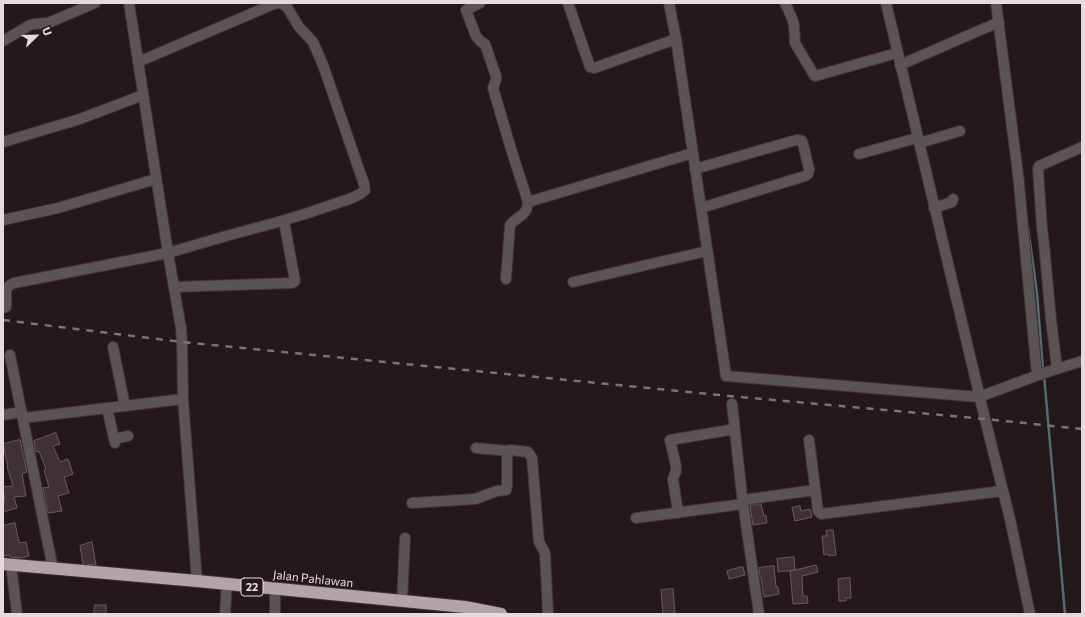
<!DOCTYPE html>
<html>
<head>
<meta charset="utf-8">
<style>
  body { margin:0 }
  #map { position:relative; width:1085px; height:617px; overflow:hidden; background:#24181a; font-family:Commissioner,sans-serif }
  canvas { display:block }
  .frame { position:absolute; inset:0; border:4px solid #e5dbdd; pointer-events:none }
  .north { position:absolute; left:16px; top:16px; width:40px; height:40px; -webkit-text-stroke:3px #24181a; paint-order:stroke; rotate:67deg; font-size:11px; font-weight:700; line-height:16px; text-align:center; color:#e5dbdd }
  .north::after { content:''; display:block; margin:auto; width:14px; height:18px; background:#e5dbdd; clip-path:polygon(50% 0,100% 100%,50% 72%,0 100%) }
</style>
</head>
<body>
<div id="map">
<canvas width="1085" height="617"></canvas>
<div class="frame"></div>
<div class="north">U</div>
</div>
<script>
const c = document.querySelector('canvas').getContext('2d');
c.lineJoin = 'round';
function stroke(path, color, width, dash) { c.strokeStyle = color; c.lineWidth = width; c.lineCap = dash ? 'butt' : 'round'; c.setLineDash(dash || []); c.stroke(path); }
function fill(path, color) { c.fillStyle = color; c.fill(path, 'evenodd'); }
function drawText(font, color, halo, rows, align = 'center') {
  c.font = font + ' Commissioner,sans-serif'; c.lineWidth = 3; c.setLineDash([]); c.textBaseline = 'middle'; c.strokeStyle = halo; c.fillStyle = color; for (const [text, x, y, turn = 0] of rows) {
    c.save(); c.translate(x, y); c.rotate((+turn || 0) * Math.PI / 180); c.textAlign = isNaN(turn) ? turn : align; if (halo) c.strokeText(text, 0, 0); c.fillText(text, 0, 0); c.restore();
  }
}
const stream = new Path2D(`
  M1028,228L1037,293L1043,370
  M1044,375L1065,614`);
const building = new Path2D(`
  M56,433L60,444L53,446L60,462L68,459L73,474L64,477L69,493L58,496L62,511L48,513L43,488L49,487L44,470L46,469L39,451L36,452L34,441Z
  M20,440L27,472L22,474L26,496L14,497L17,508L3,512V502L5,501L3,487L13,486L7,467H8L3,444Z
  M761,504L764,516L766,515L767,523L753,525L750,506Z
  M800,506L801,511L810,509L812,517L795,521L792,508Z
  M15,523L19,543L26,542L29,556L21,558L10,557V555L3,556V526Z
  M833,530L836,555L829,556V554L824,555L822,536H827L826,531Z
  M92,542L96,565L83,564L80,546Z
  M794,557L795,570L816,565L818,572L802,576L803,596H807L808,603L793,604L790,571L795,570L778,572L777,559Z
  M774,566L776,587H778L779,594L764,597L761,577H760L759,568Z
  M743,567L745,575L729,579L727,571Z
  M850,578L851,598H846V601H839L838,579Z
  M673,589L675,614H663L661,590Z
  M95,605H106V614H94Z`);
const minor = new Path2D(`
  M129,3L168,253L181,328L182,342L183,399L197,581
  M480,3L466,10L476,36L480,41L485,44L496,76V80L493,88L511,149L528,202C527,217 518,215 510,225L506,279
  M568,3L590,67L594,68L597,67L676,39
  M669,3L676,39L726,376L979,397L1041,374L1082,361
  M785,3L792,18L794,25L795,43L814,75L815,76L897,53
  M886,3L985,419L1010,519L1030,614
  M996,3L1018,174L1037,375
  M3,41L30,25L34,24L48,23L95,3
  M138,62L274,4L280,3
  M900,65L999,22
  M3,142L80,119L143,95
  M919,143L960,131
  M859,154L917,138
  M695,169L789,142L797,140L802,141L803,144L809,169L808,174L805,176L701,208
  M528,202L693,153
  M934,208L952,202L953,199
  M3,220L58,208L156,179
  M573,282L707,251
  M174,287L292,283L295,281L284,221
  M3,308L6,307C8,296 1,288 14,283L168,253L226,236L278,222L305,214L352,198L360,194L365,190L364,184L323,65L313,42L299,27L287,7L281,3
  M113,347L125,406
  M10,355L53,569
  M1057,368L1051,320L1044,244L1042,228L1038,169L1039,166L1082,147
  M732,404L742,496L759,614
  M107,408L115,443
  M3,415L22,412
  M23,418L183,399
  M114,439L128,436
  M809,440L818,511L821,514L1002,491
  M476,448L509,451
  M743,500L815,490
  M412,503L475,499L497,491L506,490L507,486V453L510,450L528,452L532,458L539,542L545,553L548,614
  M678,513L673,479L676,471V466L670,440L735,429
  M636,518L743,504
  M11,566L17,614
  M402,601L405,538
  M225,614L227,584
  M275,614V589`);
const highway = new Path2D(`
  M3,564L197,581L465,607L501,614`);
const rail = new Path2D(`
  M3,320L182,342L729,396L985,419L1082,429`);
const shields = [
  [252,587,22]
];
const shieldNames = [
  ["22",252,587]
];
const streetNames = [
  ["Jalan Pahlawan",313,579,6]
];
stroke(stream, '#546c76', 2.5);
fill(building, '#3f3134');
stroke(building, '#6b5b5e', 1);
stroke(minor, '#3f3335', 12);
stroke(highway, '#3f3335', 14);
stroke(minor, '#5b5455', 10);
stroke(highway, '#b5a4a7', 12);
stroke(rail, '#7d7274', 2.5, [7, 7]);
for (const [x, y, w] of shields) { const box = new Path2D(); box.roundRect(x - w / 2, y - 9, w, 18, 3); c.fillStyle = '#24181a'; c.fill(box); stroke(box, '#e5dbdd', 1); }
drawText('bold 11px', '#e5dbdd', null, shieldNames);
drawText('12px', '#e5dbdd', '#24181a', streetNames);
</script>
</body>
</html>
